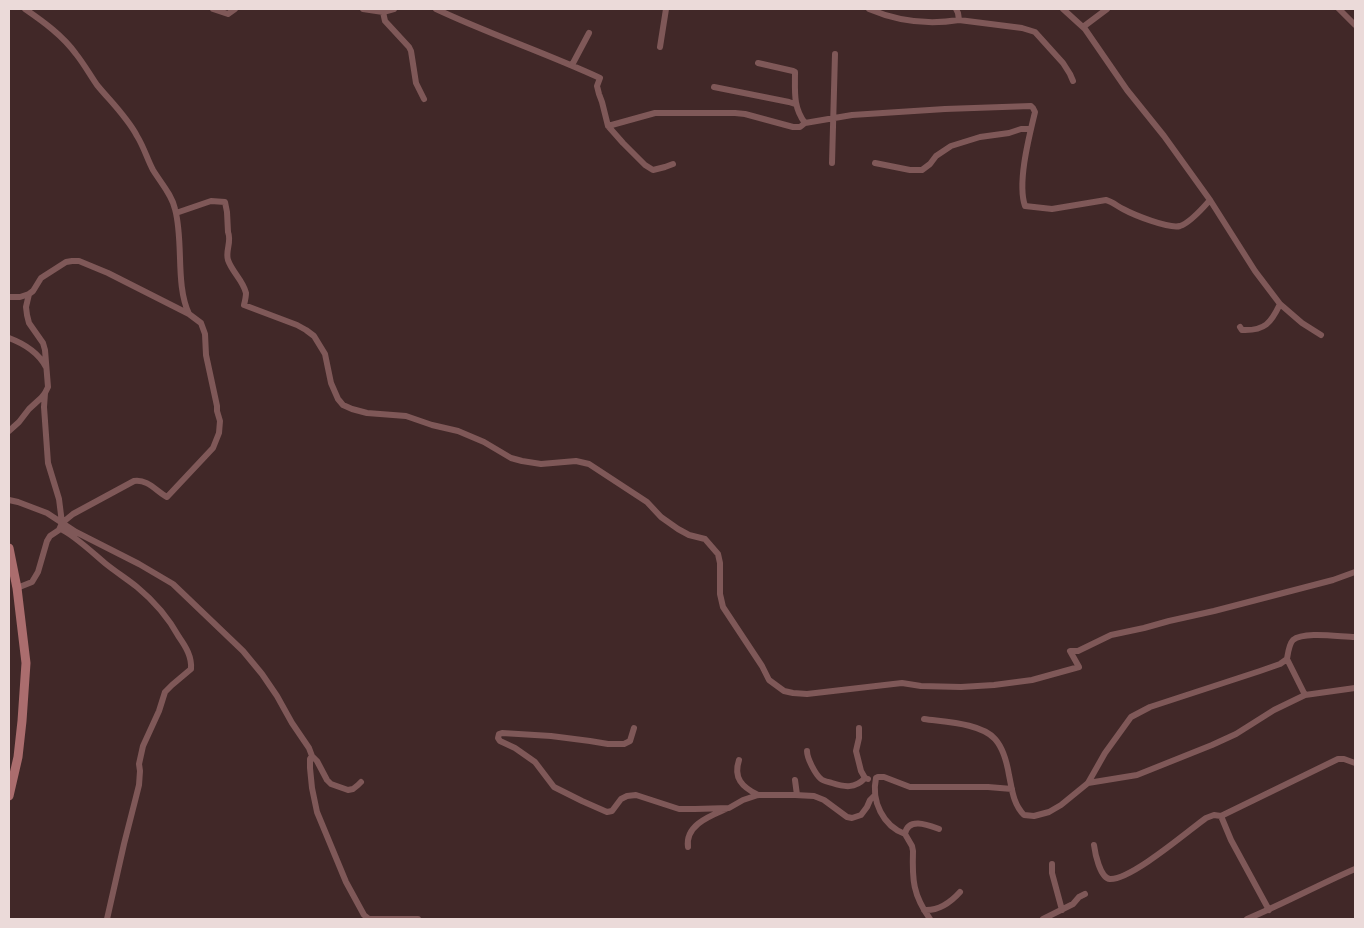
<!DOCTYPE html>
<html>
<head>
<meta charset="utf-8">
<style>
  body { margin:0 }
  #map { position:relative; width:1364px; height:928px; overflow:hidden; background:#412828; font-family:"DejaVu Sans",sans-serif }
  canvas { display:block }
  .frame { position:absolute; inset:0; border:10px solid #ebdad9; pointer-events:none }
</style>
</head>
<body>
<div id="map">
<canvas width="1364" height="928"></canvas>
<div class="frame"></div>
</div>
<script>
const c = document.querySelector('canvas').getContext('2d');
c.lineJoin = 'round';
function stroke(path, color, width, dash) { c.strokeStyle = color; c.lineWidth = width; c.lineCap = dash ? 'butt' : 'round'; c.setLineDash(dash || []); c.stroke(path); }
const street = new Path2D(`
  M25,9C44,22 63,36 76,54C84,64 90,75 97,85C111,102 127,117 137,136C144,147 147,159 153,170C161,183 172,195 175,209C184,242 175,284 189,314
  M213,9L228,14L235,9
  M363,9L383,12L394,9
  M436,9C489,34 546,53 600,78L597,86L599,94L602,102L608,126L623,143L645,165L653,170L665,167L673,164
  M869,9C897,21 928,25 959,20
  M956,9L958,13L959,20L1022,28L1035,32L1063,63L1070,74L1073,81
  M1063,9L1085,29L1127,90L1164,136L1210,200L1255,271L1280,304L1302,323L1321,335
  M1339,9L1355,25
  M383,12L385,21L409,47L411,51L416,83L424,99
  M1083,27L1107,9
  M660,47L666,9
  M758,63L793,71L795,72C795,92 793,107 805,123
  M572,65L589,33
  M714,87L789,102L795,104
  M608,126L655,113H735L745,114L793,127H800L805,123L852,115L945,109L1031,106L1033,108L1035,112C1029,137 1017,183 1025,206L1052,209L1106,200C1113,202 1117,206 1123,209C1134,215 1169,229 1180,226C1190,223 1203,208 1210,200
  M832,163L835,54
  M875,163L910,170H922L930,164L936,156L951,146L980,137L1009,133L1021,129H1031
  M176,213L211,201L225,202L227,212L228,232C232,242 225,251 228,260C232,272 243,280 246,293C246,296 245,301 244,305L297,325L306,330L314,336L325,354L331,383L338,399L343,405L352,409L367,413L406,416L432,425L458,431L484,442L511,458L522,461L541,464L576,461L589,464L647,502L661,517L678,529L689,535L705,539L718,554L720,563V594L723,607L762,666L769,680L784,691L793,693L807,694L902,683L921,686L961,687L994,685L1032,680L1079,667L1070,651H1078L1111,635L1144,628L1169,621L1214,611L1333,580L1355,572
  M9,297H20L29,294L33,291L41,278L66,262L72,261H79L108,273L189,314L201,323L205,334L206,355L217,406V411L220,421L219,433L213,448L167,497C156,491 148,479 134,481L73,514L62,523
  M1240,327L1242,330C1265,331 1271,323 1280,304
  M9,338C25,344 38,352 46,367
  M9,431L19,422L29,409L41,398L45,393L48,387L45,350L43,343L29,323L27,315L26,307L29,294
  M9,500L18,502L47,513L76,532L139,564L173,584L243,651L262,674L277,696L292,723L309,748L312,756L317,761L327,780L331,784L348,790L353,789L358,785L361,782
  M60,529C72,533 95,555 106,564C116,572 127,579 137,587C154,601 168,617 179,637C186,647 192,657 191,669L172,685L165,692L159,711L143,746L139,764L140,771L139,785L136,797L124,844L107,919
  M17,588L32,582L38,572L47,541L50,536L59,530L62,523L59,499L48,463L44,407L45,393
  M1305,695L1355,688
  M924,719C944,722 981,723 995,739C1003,748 1007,763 1009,775C1012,789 1013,804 1024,815L1034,816L1049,812L1061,805L1088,783L1105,753L1131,717L1150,707L1260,671L1280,664L1287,659
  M634,728L630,741L624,744H608L590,741L551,736L502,733L499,734L498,738L500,741L515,748L535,762L554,787L582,801L607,812L612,811L621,799L627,796L636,795L679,809H695L729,808L743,800L758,795H795L814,796L824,800L847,817L852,818L861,815L867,807L870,800L874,796
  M859,728V738L856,751L861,771L865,778L868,779
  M807,751C807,758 815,774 821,779C823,781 829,782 832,783C844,787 855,789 865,778
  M312,756L310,759V768L312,788L317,812L346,882L364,915L369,919H418
  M739,760C733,778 742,787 758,795
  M795,780L797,795
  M1088,783L1137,775L1212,745L1236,734L1274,710L1305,695L1287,659C1288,653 1289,644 1293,640C1304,631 1341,637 1355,637
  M1221,816L1231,840L1269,910
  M905,834C908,817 928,825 939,829
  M1094,845C1095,853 1100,878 1110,879C1131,880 1188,831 1206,818L1214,815L1221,816L1338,759H1344L1355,763
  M688,847C685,825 710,816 726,809
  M1052,864V873L1062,910
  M924,910C938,911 951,902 960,892
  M930,919C913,895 912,880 913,851L912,846L905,834C883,826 871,801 876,778L878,777H884L910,787H988L1012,789
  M1043,919L1073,904L1079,897L1085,894
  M1247,919C1283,904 1318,885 1355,869`);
const secondary = new Path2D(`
  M9,548L17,588L26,663L22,721L18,757L9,796`);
stroke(street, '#7f5858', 6);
stroke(secondary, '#ab6d6e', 9);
</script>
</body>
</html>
